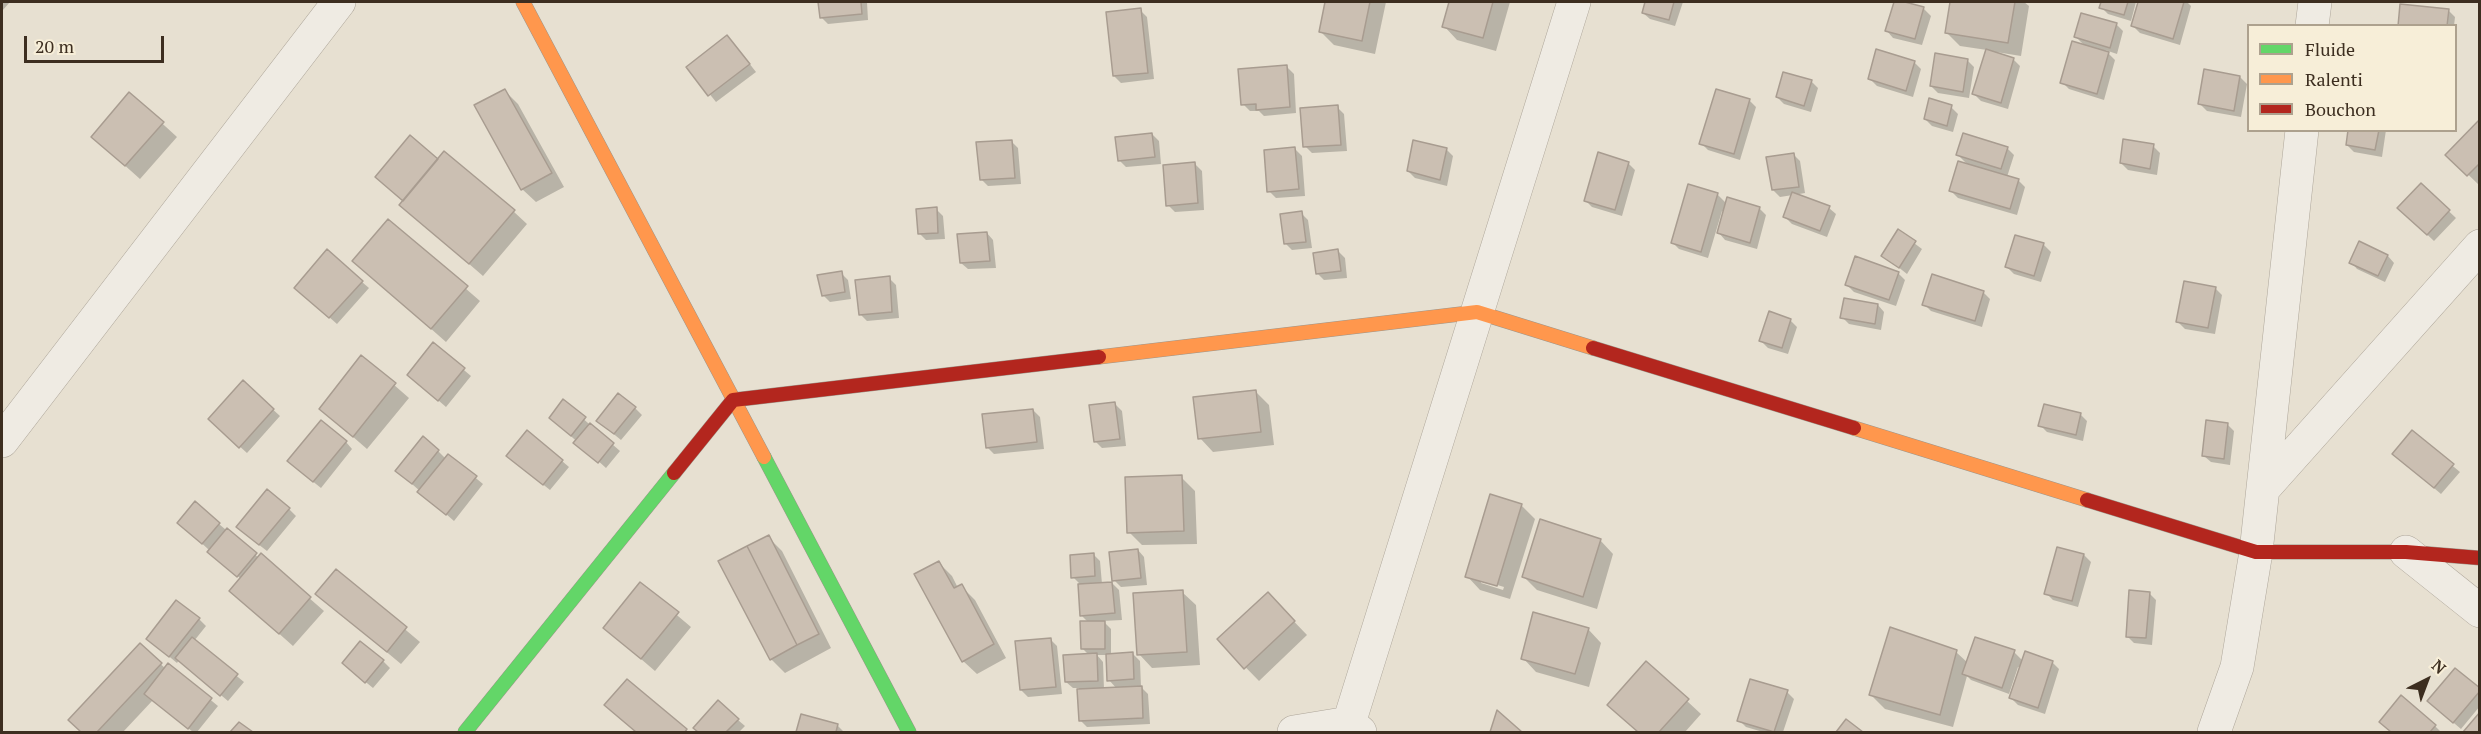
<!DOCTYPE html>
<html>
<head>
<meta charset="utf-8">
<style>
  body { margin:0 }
  #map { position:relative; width:2481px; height:734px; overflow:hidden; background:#e7e0d1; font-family:"PT Serif",serif }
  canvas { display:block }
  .frame { position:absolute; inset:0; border:3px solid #3d2e20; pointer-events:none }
  .legend { position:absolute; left:2247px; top:24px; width:210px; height:108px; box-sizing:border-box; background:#f7eed8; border:2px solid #ada18e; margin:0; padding:8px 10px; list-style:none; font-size:18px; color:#3d2e20 }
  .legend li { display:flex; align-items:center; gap:12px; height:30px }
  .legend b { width:30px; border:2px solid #ada18e }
  .north { position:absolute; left:2397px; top:650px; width:60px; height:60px; -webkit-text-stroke:4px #f7eed8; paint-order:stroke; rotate:42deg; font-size:16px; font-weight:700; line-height:24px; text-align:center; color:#3d2e20 }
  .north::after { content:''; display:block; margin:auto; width:21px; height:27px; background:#3d2e20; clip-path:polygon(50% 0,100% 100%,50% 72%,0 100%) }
  .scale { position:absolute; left:24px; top:36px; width:140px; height:27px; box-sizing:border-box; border:3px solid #3d2e20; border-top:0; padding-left:8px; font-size:18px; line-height:21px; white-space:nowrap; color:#3d2e20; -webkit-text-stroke:4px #f7eed8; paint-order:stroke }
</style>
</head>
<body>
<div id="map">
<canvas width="2481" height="734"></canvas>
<div class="frame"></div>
<ul class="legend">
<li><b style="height:8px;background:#63d668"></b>Fluide</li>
<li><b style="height:8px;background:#ff974d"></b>Ralenti</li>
<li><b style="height:8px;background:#b3261e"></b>Bouchon</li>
</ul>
<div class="north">N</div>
<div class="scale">20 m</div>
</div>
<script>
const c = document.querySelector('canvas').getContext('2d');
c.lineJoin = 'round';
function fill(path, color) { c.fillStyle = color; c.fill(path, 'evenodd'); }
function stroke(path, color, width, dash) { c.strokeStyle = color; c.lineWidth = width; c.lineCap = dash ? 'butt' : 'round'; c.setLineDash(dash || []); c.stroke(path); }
const shadow = new Path2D(`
  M2,2H10L2,11Z
  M820,2H867L868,20L828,24L821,17Z
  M1326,2H1386L1375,54L1334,45L1320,31Z
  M1451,2H1510L1496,51L1457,40L1444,26Z
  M1647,2H1683L1675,26L1650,19L1643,13Z
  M1895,2L1924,9L1931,16L1922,45L1893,38L1887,31Z
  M1951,2H2024L2029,6L2021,56L1996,52V54L2013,59L2020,66L2008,109L1981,101L1974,94L1987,50L1960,46L1947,33Z
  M2102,2H2136L2131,21L2108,14L2101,7Z
  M2140,2H2187L2191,6L2180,45L2140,33L2133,26Z
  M1140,10L1147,17L1154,79L1121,83L1114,76Z
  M2448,10L2455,17L2454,26H2399Z
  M2116,24L2123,31L2117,54L2105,50L2115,60L2104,100L2069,89L2062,82L2085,46L2076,37Z
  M734,44L756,72L716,102L688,67Z
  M1967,60L1974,67L1969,98L1938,93L1931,86Z
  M1914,62L1921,69L1913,97L1877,86L1870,79Z
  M1287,67L1294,74L1296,113L1264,116L1259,111H1250L1243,104Z
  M2240,77L2247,84L2241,117L2207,111L2200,104Z
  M1811,81L1818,88L1811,112L1784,104L1777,97Z
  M504,90L518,104L564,187L536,202L522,189Z
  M130,94L177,137L140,179L93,137Z
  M1749,100L1756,107L1740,160L1708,150L1701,143Z
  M1337,107L1344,114L1347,151L1312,153L1305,146Z
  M1951,107L1958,114L1953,132L1932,126L1925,119Z
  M2480,121V186L2448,155Z
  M2349,130H2386L2382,157L2354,152L2347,145Z
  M1152,134L1159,141L1161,164L1126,167L1119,160Z
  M1011,141L1018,148L1021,184L988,186L981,179Z
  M2153,146L2160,153L2157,175L2128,170L2121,163Z
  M2007,148L2014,155L2007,177L2018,180L2025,187L2017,215L1958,198L1951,191L1968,165L1958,155Z
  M1295,149L1302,156L1305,196L1276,198L1269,191Z
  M1446,149L1453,156L1447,186L1415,178L1408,171Z
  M1793,154L1800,161L1805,193L1794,195L1829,208L1836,214L1827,237L1792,224L1785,217L1793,195L1780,197L1773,190Z
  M438,161L513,211L527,224L483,276L401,205Z
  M1628,163L1635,170L1622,216L1592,207L1585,200Z
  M1195,164L1202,171L1204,210L1175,212L1168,205Z
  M2421,185L2456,218L2434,241L2399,208Z
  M1689,186L1718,195L1727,204L1759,208L1766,215L1757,249L1725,240L1719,233L1725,212L1722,211L1708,258L1679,249L1672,242Z
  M936,209L943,216L945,239L926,240L919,233Z
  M1301,213L1308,220L1312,248L1292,250L1285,243Z
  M388,221L480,301L446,342L354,261Z
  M1898,231L1922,249L1907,274L1883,255Z
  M987,233L993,240L996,268L968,269L961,263Z
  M2016,236L2044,245L2051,252L2041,282L2014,274L2007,267Z
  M2360,243L2388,256L2394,263L2385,282L2357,269L2351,262Z
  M1338,251L1345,258L1347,278L1324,280L1317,273Z
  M841,273L848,280L851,299L830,302L823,295Z
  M1898,273L1905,280L1896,306L1854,292L1847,285Z
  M889,278L896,285L899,318L867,321L860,314Z
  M362,282L369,288L337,324L303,294Z
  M2215,288L2222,295L2215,334L2185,329L2178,322Z
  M1983,292L1990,299L1982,327L1931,311L1924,304Z
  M1878,305L1884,312L1881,330L1849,324L1842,317Z
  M1790,320L1797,327L1788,354L1768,348L1761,341Z
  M433,344L471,376L446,407L416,381Z
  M362,357L409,398L367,449L321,409Z
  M243,382L280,416L247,453L217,426Z
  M1256,392L1269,405L1274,445L1213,452L1200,438Z
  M564,402L620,451L606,468L551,418Z
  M1115,404L1122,411L1126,446L1102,448L1095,441Z
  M635,408L642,415L621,440L605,427Z
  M1033,410L1040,417L1044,449L994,454L987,447Z
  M2080,414L2087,421L2083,441L2047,432L2040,425Z
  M2227,424L2234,431L2230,465L2211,462L2204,456Z
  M2412,432L2460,472L2441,494L2401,460Z
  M346,442L352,449L321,488L296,468Z
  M438,451L446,459L449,456L483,484L454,521L404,477Z
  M562,461L569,467L550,490L515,462Z
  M1181,477L1195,491L1197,544L1142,545L1129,532Z
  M1521,505L1535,519L1510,599L1480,590L1467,576ZM1481,580L1504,587L1503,590L1481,583Z
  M289,509L296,516L267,551L245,534Z
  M219,524L259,558L261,556L324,611L293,646L231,591L241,579L186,529Z
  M768,537L782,551L831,648L785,673L771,659L720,561Z
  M1600,540L1613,554L1597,609L1537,590L1524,577Z
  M1138,550L1144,557L1147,585L1121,587L1114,580Z
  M1093,554L1100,561L1102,584L1112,583L1119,590L1122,620L1103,621L1111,629V655L1133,654L1140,661L1141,687L1148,694L1150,724L1087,727L1080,720L1079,688H1073L1066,682L1089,655L1082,648L1088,622L1082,616L1080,584L1073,577ZM1097,655H1107L1109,680L1117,689H1104L1103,662Z
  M2084,555L2091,562L2078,607L2053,600L2046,593Z
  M939,563L952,576L958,588L961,586L975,600L1006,658L977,674L963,661Z
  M336,571L420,642L401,664L317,594Z
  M640,584L691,627L655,671L605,628Z
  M1182,592L1196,605L1200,665L1152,668L1139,654Z
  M2149,593L2156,600L2152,645L2134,643L2127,636Z
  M1281,608L1307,635L1259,681L1219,640Z
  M199,619L206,626L194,641L244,682L228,701L179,660L177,663L148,639Z
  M1588,629L1601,643L1589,687L1536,672L1523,658Z
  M1050,639L1057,646L1062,694L1028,697L1021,690Z
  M140,645L166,669L168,665L218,706L197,732H193L153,700L123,732H83L70,720Z
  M1956,652L1968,663L2014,652L2023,661L2052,662L2059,669L2045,714L2018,705L2011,698L2021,668L2018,667L2009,694L1971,680L1967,676L1953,727L1885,709L1871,695Z
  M383,661L390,668L373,688L351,670Z
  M1646,663L1701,714L1685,732H1639L1622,718Z
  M628,681L688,732H636L620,719L606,705Z
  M2480,690V706L2461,729L2436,708Z
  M1787,692L1794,699L1783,732H1763L1746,727L1739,720Z
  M802,715L837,725L844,732H798Z
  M738,720L745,726L739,732H699L695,728Z
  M2435,726L2441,732H2392L2387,729Z`);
const building = new Path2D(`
  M818,2H861L862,14L820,18Z
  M1325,2H1370L1362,41L1319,32Z
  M1449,2H1493L1483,38L1442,27Z
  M1645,2H1674L1669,20L1642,13Z
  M1894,2H1905L1924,7L1915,39L1885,31Z
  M1950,2H2015L2008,43L1945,33Z
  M2101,2H2128L2124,15L2099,8Z
  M2138,2H2184L2173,39L2131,26Z
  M2400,4L2449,9L2447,26H2398Z
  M1141,8L1148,73L1113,76L1106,12Z
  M2081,13L2117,23L2110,48L2074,37Z
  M727,35L750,64L708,96L686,67Z
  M2072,41L2109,52L2097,94L2060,83Z
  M1876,49L1915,61L1906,91L1868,79Z
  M1986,49L2014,58L2001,103L1972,94Z
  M1935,53L1968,59L1963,92L1930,86Z
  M1287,65L1290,107L1256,110V104L1241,105L1238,69Z
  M2204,69L2240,76L2234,111L2198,104Z
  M1783,72L1812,80L1804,106L1776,97Z
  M505,89L552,173L521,190L474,105Z
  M1716,89L1750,99L1734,154L1699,144Z
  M129,92L164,122L125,166L91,137Z
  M1929,98L1952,105L1947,126L1924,119Z
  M1338,105L1341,145L1303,147L1300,108Z
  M2480,119V163L2467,176L2445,155Z
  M2348,130H2379L2375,150L2346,145Z
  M1152,133L1155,157L1118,161L1115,137Z
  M1963,133L2008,147L2001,169L1956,155Z
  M410,135L438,159L403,201L375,177Z
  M2123,139L2154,144L2150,169L2120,163Z
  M1012,140L1015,178L980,180L976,142Z
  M1413,140L1447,148L1440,180L1407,171Z
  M1295,147L1299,189L1267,192L1264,150Z
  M444,151L515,210L469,264L399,205Z
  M1598,152L1629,162L1615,210L1584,201Z
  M1794,153L1799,187L1772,190L1766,157Z
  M1958,161L2019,179L2010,209L1949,191Z
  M1195,162L1198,203L1166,206L1163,165Z
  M2421,183L2450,210L2427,235L2397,208Z
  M1688,184L1718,193L1701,252L1671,243Z
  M1792,192L1830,206L1820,231L1783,217Z
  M1727,197L1760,207L1750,243L1717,233Z
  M937,207L938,233L918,234L916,209Z
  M1302,211L1306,242L1284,244L1280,214Z
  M388,219L468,286L431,329L352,261Z
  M1898,229L1916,241L1899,268L1881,256Z
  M987,232L990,261L960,263L957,234Z
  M2015,235L2044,243L2034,276L2005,267Z
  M2359,241L2388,255L2378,276L2349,263Z
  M327,249L363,281L329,318L294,288Z
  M1338,249L1341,271L1316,274L1313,253Z
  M1855,256L1899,272L1889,300L1845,285Z
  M842,271L845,292L822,296L817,275Z
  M1932,274L1984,291L1975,321L1922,305Z
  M890,276L892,312L859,315L855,280Z
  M2184,281L2216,287L2208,328L2176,322Z
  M1844,298L1878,304L1875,324L1840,318Z
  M1769,311L1791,319L1782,348L1759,341Z
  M433,342L465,368L438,401L407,375Z
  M361,355L396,383L353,437L319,409Z
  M243,380L274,409L239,448L208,419Z
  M1256,390L1261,432L1198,439L1193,397Z
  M618,393L636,407L614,434L596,421Z
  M563,399L586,417L571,436L549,418Z
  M1115,402L1120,439L1094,442L1089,405Z
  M2044,404L2081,413L2076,435L2038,426Z
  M1033,409L1037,442L986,448L982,414Z
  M321,420L347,441L313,482L287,461Z
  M2206,420L2228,423L2224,459L2202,456Z
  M590,423L614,443L598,463L573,443Z
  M527,430L563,460L543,485L506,456Z
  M2412,430L2454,464L2434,488L2392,454Z
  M423,436L439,450L412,484L395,471Z
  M448,454L477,476L446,515L417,492Z
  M1182,475L1184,531L1127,533L1125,477Z
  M267,489L290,508L259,545L236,527Z
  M1490,494L1522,504L1497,586L1465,577Z
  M195,501L220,523L202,544L177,523Z
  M1540,519L1601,539L1583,597L1522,577Z
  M227,528L257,553L237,577L207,552Z
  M769,535L819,634L797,645L747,546Z
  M747,546L797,645L770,660L718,561Z
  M2057,547L2084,554L2072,601L2044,594Z
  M1138,549L1141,578L1112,581L1109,552Z
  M261,553L311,597L279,634L229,591Z
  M1094,553L1095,576L1071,578L1070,555Z
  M939,561L954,588L962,584L994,644L962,662L914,574Z
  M336,569L407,627L387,652L315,594Z
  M640,582L679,612L641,659L603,628Z
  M1112,582L1115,613L1080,616L1078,584Z
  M1183,590L1187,652L1137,655L1133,593Z
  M2129,590L2150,592L2146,638L2126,637Z
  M1268,592L1295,621L1244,669L1217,639Z
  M176,600L200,618L169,657L146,639Z
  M1533,612L1589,628L1575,674L1521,659Z
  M1080,621H1105V649H1081Z
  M1890,627L1957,650L1940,715L1869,695Z
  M192,637L238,674L220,696L175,658Z
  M1975,637L2015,650L2002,688L1962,674Z
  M1051,638L1056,687L1020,690L1015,641Z
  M360,641L384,660L365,683L342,663Z
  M140,643L162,663L97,732H81L68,720Z
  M2025,651L2053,661L2038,708L2009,698Z
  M1133,652L1134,679L1107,681L1106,654Z
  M1097,653L1098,681L1065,682L1063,655Z
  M1646,661L1689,699L1659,732H1638L1607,705Z
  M168,663L212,698L188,729L144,694Z
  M2455,668L2480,688V691L2453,723L2427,701Z
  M627,679L687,729L685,732H636L604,705Z
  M1750,679L1788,690L1774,732L1737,721Z
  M1142,686L1143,718L1079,721L1077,689Z
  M2401,695L2436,725L2430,732H2391L2379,722Z
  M718,700L739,719L726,732H698L693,728Z
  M1497,710L1522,732H1490Z
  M2480,712V732H2463Z
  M801,714L838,724L836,732H796Z
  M1846,719L1863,732H1836Z
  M239,722L253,732H230Z`);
const street = new Path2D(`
  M2312,26L2315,2
  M2,441L339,2
  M2265,487L2480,246
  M2406,552L2480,611
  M1349,723L1574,2
  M1294,732L1349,723L1360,732
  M2214,732L2237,667L2256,552L2302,130`);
const fast = new Path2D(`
  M764,457L909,732
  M465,732L674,473`);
const slow = new Path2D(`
  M523,2L764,457
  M1099,357L1477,312L1593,348
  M1854,428L2087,500`);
const jam = new Path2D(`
  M1593,348L1854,428
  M674,473L733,400L1099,357
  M2087,500L2256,552H2406L2480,558`);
fill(shadow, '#0003');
fill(building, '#cbbfb2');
stroke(building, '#a89c90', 1.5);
stroke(street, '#ada599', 34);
stroke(fast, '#9c958a', 15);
stroke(slow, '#9c958a', 15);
stroke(jam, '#9c958a', 15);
stroke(street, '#efebe3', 33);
stroke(fast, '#63d668', 14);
stroke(slow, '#ff974d', 14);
stroke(jam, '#b3261e', 14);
</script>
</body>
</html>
